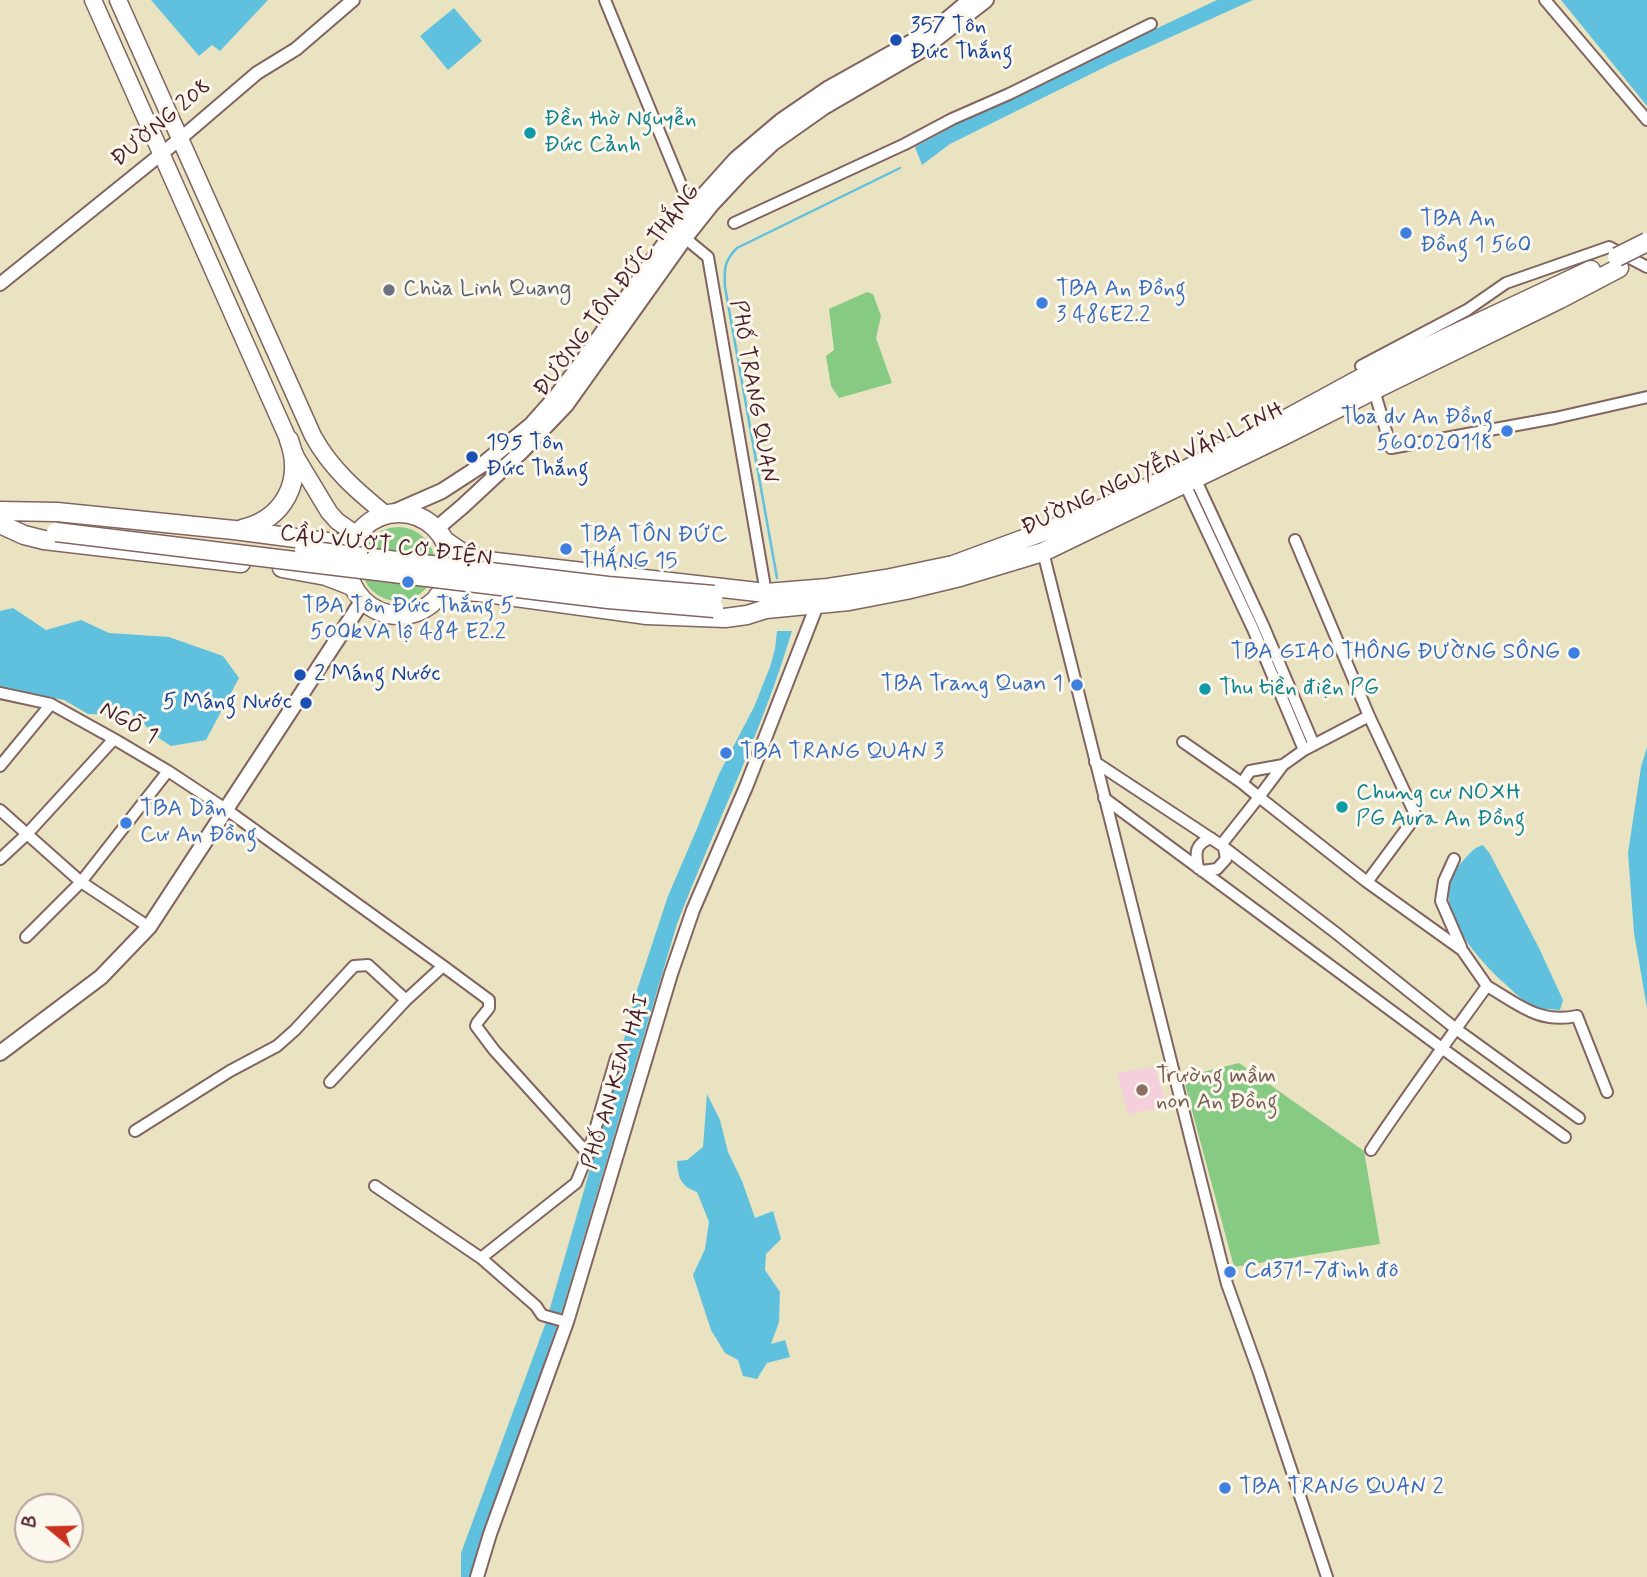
<!DOCTYPE html>
<html>
<head>
<meta charset="utf-8">
<style>
  body { margin:0 }
  #map { position:relative; width:1647px; height:1577px; overflow:hidden; background:#eae3c1; font-family:Mynerve,sans-serif }
  canvas { display:block }
  .north { position:absolute; left:14px; top:1493px; width:70px; height:70px; box-sizing:border-box; background:#fbf7ec; border:2px solid #b4a19f; border-radius:50%; rotate:289deg; font-size:19px; font-weight:700; line-height:28px; text-align:center; color:#4a1f2b }
  .north::after { content:''; display:block; margin:auto; width:24px; height:32px; background:#c8321e; clip-path:polygon(50% 0,100% 100%,50% 72%,0 100%) }
</style>
</head>
<body>
<div id="map">
<canvas width="1647" height="1577"></canvas>
<div class="north">B</div>
</div>
<script>
const c = document.querySelector('canvas').getContext('2d');
c.lineJoin = 'round';
function fill(path, color) { c.fillStyle = color; c.fill(path, 'evenodd'); }
function stroke(path, color, width, dash) { c.strokeStyle = color; c.lineWidth = width; c.lineCap = dash ? 'butt' : 'round'; c.setLineDash(dash || []); c.stroke(path); }
function drawText(font, color, halo, rows, align = 'center') {
  c.font = font + ' Mynerve,sans-serif'; c.lineWidth = 6; c.setLineDash([]); c.textBaseline = 'middle'; c.strokeStyle = halo; c.fillStyle = color; for (const [text, x, y, turn = 0] of rows) {
    c.save(); c.translate(x, y); c.rotate((+turn || 0) * Math.PI / 180); c.textAlign = isNaN(turn) ? turn : align; if (halo) c.strokeText(text, 0, 0); c.fillText(text, 0, 0); c.restore();
  }
}
const built = new Path2D(`
  M1154,1067L1168,1106L1128,1114L1117,1073Z`);
const green = new Path2D(`
  M867,292L873,294L881,316L876,338L892,383L839,398L831,386L826,356L834,350L829,309Z
  M361 564a37 37 0 1 1 74 0a37 37 0 1 1-74 0Z
  M1239,1063L1364,1151L1380,1244L1234,1267L1183,1077Z`);
const water = new Path2D(`
  M151,0H268L220,51L212,45L199,56Z
  M1217,0H1253L1113,63L950,144L922,165L915,147L977,113Z
  M1561,0H1647V106Z
  M454,8L482,41L448,70L420,36Z
  M13,608L46,630L81,620L109,633L169,637L223,656L239,678L206,740L171,746L151,733L139,716L88,714L64,700L0,688V611Z
  M777,631H792C762,732 715,826 677,924L561,1314L472,1577H461V1553L546,1322L585,1187L637,990L668,896L696,831L719,774L754,707L770,667L775,649Z
  M1647,747V1008L1634,933L1628,853L1641,767Z
  M1483,845L1490,854L1539,948L1563,1000L1560,1010C1553,1009 1545,1010 1538,1008C1525,1004 1513,991 1503,982C1474,955 1425,901 1462,862C1469,854 1473,848 1483,845Z
  M707,1094L720,1120L728,1152L742,1181L755,1218L773,1211L781,1239L766,1254L765,1270L780,1292L779,1322L771,1344L785,1340L790,1357L767,1363L757,1379L743,1376L738,1360L725,1353L711,1330L693,1275L705,1249L709,1222L697,1192C680,1186 678,1177 677,1161L687,1160L703,1147Z`);
const stream = new Path2D(`
  M777,578L725,287C724,269 724,261 737,248L900,168`);
const minor = new Path2D(`
  M605,0L691,209L690,214
  M1545,0L1647,120
  M734,223L905,144L952,119L1009,94L1151,24
  M686,233L685,238L708,257L766,593
  M1361,366L1467,310L1506,283L1609,247L1647,267
  M1374,390L1391,448L1555,418L1647,397
  M1194,476L1263,625L1314,745
  M1182,478L1253,629L1304,750
  M1043,552L1227,1284L1259,1373L1327,1577
  M0,693L51,704L114,739L168,771L227,810L443,966
  M1183,742L1242,783L1259,797L1283,765L1304,750L1369,716
  M1095,762L1221,845L1336,933L1456,1029L1579,1118
  M0,766L51,704
  M1242,783L1250,771L1283,765
  M1104,798L1443,1049L1565,1137
  M0,810L81,882L149,927
  M1221,845L1259,797L1367,882L1416,816L1369,716L1295,540
  M0,859L27,834L114,739
  M1454,859L1444,881L1441,901L1461,947
  M1198,868C1195,852 1195,844 1211,838
  M1202,871L1217,869L1226,859L1224,848
  M1367,882L1462,950L1487,986C1448,1040 1408,1094 1371,1150
  M26,937L81,882L168,771
  M1487,986C1518,1004 1538,1024 1577,1016L1607,1092
  M330,1082L406,1000L443,966L489,1000V1008L477,1023L476,1026L494,1050L588,1154L576,1183L481,1258
  M135,1131L230,1071L277,1046L295,1030L354,966L368,965L406,1000
  M588,1154L616,1058
  M375,1186L481,1258L536,1306L542,1315L567,1322`);
const tertiary = new Path2D(`
  M0,284L181,138L257,73L296,49L353,0
  M477,1577L490,1534L567,1322L671,974L693,910L746,787L817,605`);
const secondary = new Path2D(`
  M394,512L442,491L482,465L531,425L555,398L582,362L657,254L691,209L736,159L781,121L829,88L938,27L970,0
  M436,529L463,506L521,452L566,405L685,238L712,204L741,173L773,143L824,107L922,50L986,0
  M0,1053L101,977L149,927L363,600`);
const primary = new Path2D(`
  M93,0L297,459L329,512L337,521L357,535
  M118,0L313,436C331,469 357,491 385,514`);
const trunk = new Path2D(`
  M0,511L57,512L234,530L350,545
  M348 564a51 51 0 1 1 102 0a51 51 0 1 1-102 0Z
  M0,524L24,535L44,540L241,563
  M242,529C284,519 304,481 289,440
  M445,541L464,554L487,561L766,593L828,588L886,579L953,565L1086,516L1179,473L1277,424L1367,375L1591,270
  M282,568L326,576L352,586
  M438,596L463,591L479,592L647,615L725,618L747,615L766,609L849,601L906,590L960,577L1043,552L1283,436L1374,390L1560,299L1619,268`);
const trunkBridge = new Path2D(`
  M1617,257L1647,242
  M56,532L608,599L714,608
  M304,550L608,586L714,595`);
const markers = [
  [896,40,7,"#1a4fb4"],
  [530,133,7,"#0f9aa8"],
  [1406,233,7,"#3f7fe0"],
  [389,290,7,"#6b7280"],
  [1042,303,7,"#3f7fe0"],
  [1507,431,7,"#3f7fe0"],
  [472,457,7,"#1a4fb4"],
  [566,549,7,"#3f7fe0"],
  [408,582,7,"#3f7fe0"],
  [1574,653,7,"#3f7fe0"],
  [300,675,7,"#1a4fb4"],
  [1077,685,7,"#3f7fe0"],
  [1205,689,7,"#0f9aa8"],
  [306,703,7,"#1a4fb4"],
  [726,753,7,"#3f7fe0"],
  [1342,807,7,"#0f9aa8"],
  [126,823,7,"#3f7fe0"],
  [1142,1090,7,"#8d6e63"],
  [1230,1272,7,"#3f7fe0"],
  [1225,1488,7,"#3f7fe0"]
];
const transitNames = [
  ["357 Tôn",910,27],
  ["Đức Thắng",910,53],
  ["195 Tôn",486,444],
  ["Đức Thắng",486,470],
  ["2 Máng Nước",314,675],
  ["5 Máng Nước",292,703,"right"]
];
const cultureNames = [
  ["Đền thờ Nguyễn",544,120],
  ["Đức Cảnh",544,146],
  ["Thu tiền điện PG",1219,689],
  ["Chung cư NOXH",1356,794],
  ["PG Aura An Đồng",1356,820]
];
const streetNames = [
  ["ĐƯỜNG 208",162,124,-40],
  ["ĐƯỜNG TÔN ĐỨC THẮNG",618,291,-53],
  ["PHỐ TRANG QUAN",752,392,80],
  ["ĐƯỜNG NGUYỄN VĂN LINH",1153,470,-25],
  ["CẦU VƯỢT CƠ ĐIỆN",386,547,7],
  ["NGÕ 1",128,724,30],
  ["PHỐ AN KIM HẢI",617,1082,-73]
];
const shopNames = [
  ["TBA An",1420,220],
  ["Đồng 1 560",1420,246],
  ["TBA An Đồng",1056,290],
  ["3 486E2.2",1056,316],
  ["Tba dv An Đồng",1493,418,"right"],
  ["560.020118",1493,444,"right"],
  ["TBA TÔN ĐỨC",580,536],
  ["THẮNG 15",580,562],
  ["TBA Tôn Đức Thắng 5",408,607,"center"],
  ["500kVA lộ 484 E2.2",408,633,"center"],
  ["TBA GIAO THÔNG ĐƯỜNG SÔNG",1560,653,"right"],
  ["TBA Trang Quan 1",1063,685,"right"],
  ["TBA TRANG QUAN 3",740,753],
  ["TBA Dân",140,810],
  ["Cư An Đồng",140,836],
  ["Cd371-7đình đô",1244,1272],
  ["TBA TRANG QUAN 2",1239,1488]
];
const worshipNames = [
  ["Chùa Linh Quang",403,290]
];
const educationNames = [
  ["Trường mầm",1156,1077],
  ["non An Đồng",1156,1103]
];
fill(built, '#f5cfdc');
fill(green, '#87ca83');
fill(water, '#5fc1dd');
stroke(stream, '#5fc1dd', 2.5);
stroke(minor, '#826460', 14);
stroke(tertiary, '#826460', 16);
stroke(secondary, '#826460', 18);
stroke(primary, '#826460', 19);
stroke(trunk, '#826460', 21);
stroke(minor, '#fff', 10);
stroke(tertiary, '#fff', 12);
stroke(secondary, '#fff', 14);
stroke(primary, '#fff', 16);
stroke(trunk, '#fff', 18);
stroke(trunkBridge, '#826460', 21, []);
stroke(trunkBridge, '#fff', 18);
for (const [x, y, r, color] of markers) { const dot = new Path2D(); dot.arc(x, y, r, 0, 2 * Math.PI); c.fillStyle = color; c.fill(dot); stroke(dot, '#fbf7ec', 2.5); }
drawText('23px', '#164399', '#fbf7ec', transitNames, 'left');
drawText('23px', '#0d838f', '#fbf7ec', cultureNames, 'left');
drawText('23px', '#4a1f2b', '#fbf7ec', streetNames);
drawText('23px', '#366cbe', '#fbf7ec', shopNames, 'left');
drawText('23px', '#5b616d', '#fbf7ec', worshipNames, 'left');
drawText('23px', '#785e54', '#fbf7ec', educationNames, 'left');
</script>
</body>
</html>
